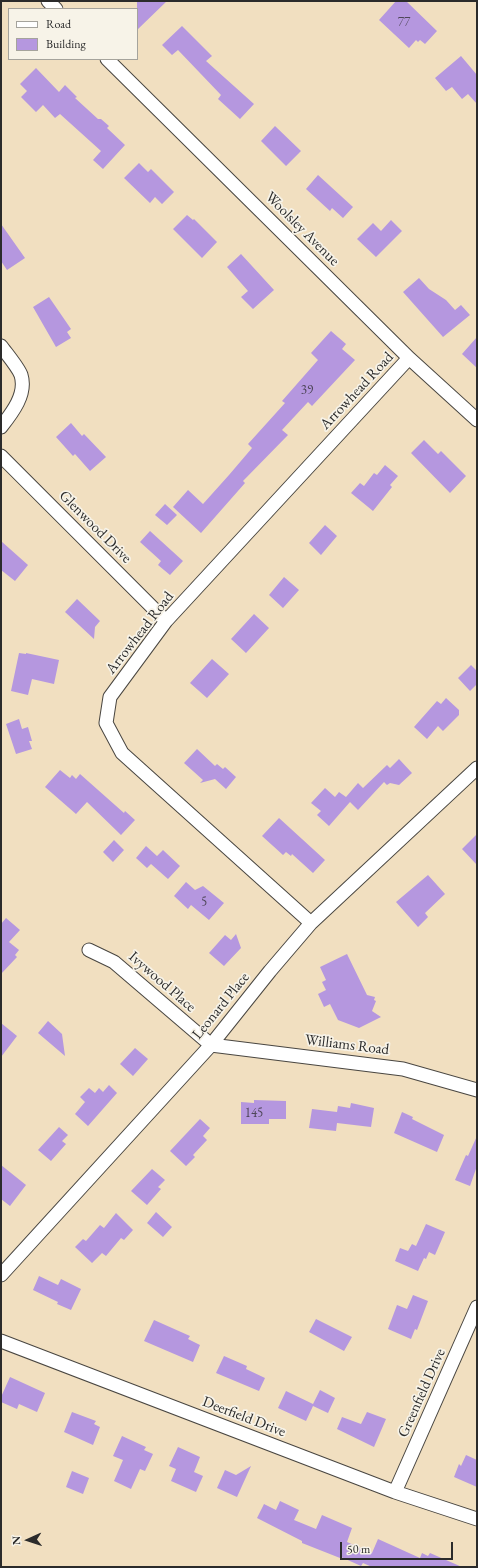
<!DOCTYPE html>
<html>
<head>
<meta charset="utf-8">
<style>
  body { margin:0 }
  #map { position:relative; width:478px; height:1568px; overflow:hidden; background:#f1dfc0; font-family:"EB Garamond",serif }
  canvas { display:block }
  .frame { position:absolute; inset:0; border:2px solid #2b2b2b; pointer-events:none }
  .legend { position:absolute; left:8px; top:8px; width:130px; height:52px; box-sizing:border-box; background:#f7f3e8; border:1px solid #a5a39c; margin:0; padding:5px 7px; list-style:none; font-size:12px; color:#2b2b2b }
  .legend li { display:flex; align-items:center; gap:8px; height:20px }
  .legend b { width:20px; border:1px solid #a5a39c }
  .north { position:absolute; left:8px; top:1520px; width:40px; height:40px; -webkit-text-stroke:3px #f7f3e8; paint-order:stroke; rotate:267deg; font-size:11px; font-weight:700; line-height:16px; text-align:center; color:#2b2b2b }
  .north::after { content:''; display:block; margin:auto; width:14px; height:18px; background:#2b2b2b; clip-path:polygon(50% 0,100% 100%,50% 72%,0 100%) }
  .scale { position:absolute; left:340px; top:1542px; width:113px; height:18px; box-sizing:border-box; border:2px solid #2b2b2b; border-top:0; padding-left:5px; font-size:12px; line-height:14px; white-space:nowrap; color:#2b2b2b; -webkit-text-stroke:3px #f7f3e8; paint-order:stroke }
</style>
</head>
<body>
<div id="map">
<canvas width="478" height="1568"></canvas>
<div class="frame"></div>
<ul class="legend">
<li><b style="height:5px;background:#fff"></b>Road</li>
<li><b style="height:11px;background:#b597df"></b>Building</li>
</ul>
<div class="north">N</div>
<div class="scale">50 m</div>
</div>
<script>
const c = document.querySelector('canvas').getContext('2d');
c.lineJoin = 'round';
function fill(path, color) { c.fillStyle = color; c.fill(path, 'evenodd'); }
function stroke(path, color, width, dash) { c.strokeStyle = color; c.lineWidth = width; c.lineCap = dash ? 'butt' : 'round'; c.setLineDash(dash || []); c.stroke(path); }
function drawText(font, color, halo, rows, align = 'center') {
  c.font = font + ' "EB Garamond",serif'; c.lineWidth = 3.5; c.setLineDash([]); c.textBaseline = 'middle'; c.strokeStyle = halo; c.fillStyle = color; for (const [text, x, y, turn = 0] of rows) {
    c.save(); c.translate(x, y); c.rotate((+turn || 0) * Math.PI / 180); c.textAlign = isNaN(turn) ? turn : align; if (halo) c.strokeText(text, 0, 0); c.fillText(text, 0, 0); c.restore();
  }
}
const building = new Path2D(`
  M137,1H167L137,30Z
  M396,1H406L437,31L425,44L420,40L418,42L416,40L409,48L379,20Z
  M182,26L212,56L206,61L254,104L240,119L218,99L221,95L178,50L172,55L162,45Z
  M461,56L477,75V104L468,94L462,99L452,87L446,91L435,78Z
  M36,68L59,92L65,85L77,97L75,98L98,119H101L109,126L107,128L125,145L103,169L93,160L101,151L60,114L55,118L43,105L36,112L21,97L27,91L20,84Z
  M275,126L301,151L286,166L261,141Z
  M139,163L148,172L151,169L174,192L162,204L155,197L150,203L124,178Z
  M318,175L353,207L343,218L332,208L330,211L306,189Z
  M187,215L193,220L194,219L217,242L202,258L173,229Z
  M391,220L402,231L376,257L357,239L373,223L381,231Z
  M1,224L25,258L7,270L1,261Z
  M241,254L274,290L253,309L241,297L248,291L227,267Z
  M419,278L429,289L446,300L455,310L461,305L470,315L443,337L403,292Z
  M49,297L71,329L67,332L71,338L56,347L33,307Z
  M331,331L346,344L342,349L355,360L312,406L308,402L282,430L288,435L243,481L245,483L201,533L173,507L188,490L203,504L229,475L252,448L248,444L285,403L282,401L318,360L311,353Z
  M477,337V368L462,354Z
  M71,423L82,436L84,434L106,457L90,471L75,454L73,456L56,437Z
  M424,440L438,454L441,451L466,476L450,493L411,453Z
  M385,465L398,476L390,485L392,487L373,511L351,493L360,483L364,486L374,473L377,475Z
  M165,504L177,515L167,525L155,515Z
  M325,525L337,536L321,555L309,543Z
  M150,531L183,561L170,575L158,565L161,561L140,542Z
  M1,541L28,565L15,581L1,570Z
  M284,577L299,590L283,608L269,595Z
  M77,599L100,621L95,627L94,639L65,612Z
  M254,614L269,628L246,653L231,639Z
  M19,653L26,654V653L59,660L54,684L32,679L28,695L11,691Z
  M212,659L229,674L207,698L190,683Z
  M471,665L477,671V684L470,691L458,678Z
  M446,698L459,710V715L443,731L438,726L427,739L414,727L437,701L441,704Z
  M19,719L22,729L28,727L32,741H29L32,749L16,754L6,724Z
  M197,749L215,766L217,764L223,769L225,767L236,777L226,789L215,779L200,783L203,780L184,763Z
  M399,759L412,773L399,785L390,783L387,785L384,782L358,810L350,802L329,826L317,815L321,811L311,803L325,788L335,797L339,792L346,797L358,783L363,788L387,765L390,768Z
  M60,770L70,778L72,775L76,779L80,774L124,813L125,811L135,820L121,835L87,802L76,814L45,787Z
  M279,818L325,860L313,873L292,854L291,856L286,852L283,855L262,836Z
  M477,834V865L462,849Z
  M114,840L124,850L113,862L103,852Z
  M146,846L157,856L163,850L180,866L168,879L151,864L147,868L136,858Z
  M428,875L445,894L425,913L428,917L418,927L396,902Z
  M186,882L195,890L203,886L224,903L209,920L191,905L188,909L174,896Z
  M6,918L20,930L9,942L19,950L15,955L17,957L1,974V924Z
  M236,934L241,948L224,966L209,953L225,935L231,940Z
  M347,954L367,995L375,997L374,1000L376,1001L372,1011L381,1017L359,1028L338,1020L330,1004L324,1007L318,994L326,990L322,982L326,980L320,967Z
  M48,1021L62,1034L65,1056L38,1033Z
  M1,1023L17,1036L1,1057Z
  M135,1048L148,1059L133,1076L120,1064Z
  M109,1085L117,1093L88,1126L75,1114L85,1102L80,1097L89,1088L95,1093L99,1088L103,1092Z
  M254,1100L286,1101V1119H269V1124H241V1102L254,1103Z
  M351,1103L374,1108L371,1127L337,1123L336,1131L309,1128L312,1109L337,1112L338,1106L350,1108Z
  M402,1112L413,1117L412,1119L444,1135L437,1152L394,1133Z
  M200,1119L210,1128L203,1136L207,1140L193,1155L195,1157L186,1166L170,1151Z
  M59,1127L68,1135L62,1141L66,1144L51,1161L38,1150Z
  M477,1136V1166L470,1186L455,1180L466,1155L468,1156Z
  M1,1165L26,1185L10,1206L1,1199Z
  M152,1169L165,1180L158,1187L161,1189L147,1205L131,1191Z
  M156,1212L172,1227L163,1237L147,1223Z
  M116,1213L133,1230L124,1240L121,1238L106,1256L102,1253L92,1263L75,1247L83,1239L86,1241L100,1225L104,1228Z
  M426,1224L445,1232L435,1255L429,1252L426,1259L424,1258L418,1271L395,1261L400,1248L408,1251L412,1244L416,1246Z
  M39,1276L58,1285L61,1279L81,1289L71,1310L57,1304L58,1302L33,1290Z
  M413,1295L428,1301L417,1330L415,1329L411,1339L388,1329L397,1305L407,1309Z
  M316,1319L352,1337L344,1351L309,1332Z
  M154,1320L190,1336L188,1339L200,1345L193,1362L144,1341Z
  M224,1356L247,1366L246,1369L265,1378L259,1391L216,1373Z
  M10,1377L45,1393L37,1412L19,1404L17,1409L1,1402V1397Z
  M320,1390L335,1398L328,1413L313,1406L306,1421L278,1408L286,1391L313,1404Z
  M72,1412L96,1421L94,1424L100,1427L93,1445L64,1432Z
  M367,1412L386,1419L374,1447L337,1429L342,1417L361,1424Z
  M122,1436L146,1447L144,1450L153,1454L145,1471L140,1469L131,1489L114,1481L123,1460L113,1456Z
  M178,1447L200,1457L194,1472L203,1476L196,1492L171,1481L176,1469L169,1466Z
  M466,1455L477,1460V1487L454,1477L459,1464L461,1466Z
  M251,1466L237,1497L217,1488L225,1470L236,1475Z
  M72,1471L89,1478L83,1494L66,1487Z
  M280,1501L299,1510L294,1520L316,1529L322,1515L352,1528L347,1542L372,1553L378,1539L420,1558L422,1553L428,1556L430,1553L462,1567H372L363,1563L361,1566L341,1557L340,1558L302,1543V1541L257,1518L264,1504L276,1510Z`);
const street = new Path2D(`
  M48,1L56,9
  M107,59L409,358L477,420
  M1,346C6,353 18,367 21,375C27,394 12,413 1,427
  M1,456L166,621
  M311,923L122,753L106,723L110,697L166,621L409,358
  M89,950L114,962L211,1045L403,1069L477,1090
  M1,1275L211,1045L270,971L311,923L477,768
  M1,1341L395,1492L477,1519
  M395,1492L477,1307`);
const numberNames = [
  ["77",404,22],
  ["39",307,390],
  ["5",204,902],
  ["145",254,1113]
];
const streetNames = [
  ["Woolsley Avenue",302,229,45],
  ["Arrowhead Road",357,391,-47],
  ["Glenwood Drive",95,527,45],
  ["Arrowhead Road",140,633,-52],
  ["Ivywood Place",162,982,41],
  ["Leonard Place",221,1006,-51],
  ["Williams Road",347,1045,7],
  ["Greenfield Drive",422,1393,-66],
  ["Deerfield Drive",244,1417,21]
];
fill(building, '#b597df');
stroke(street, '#494641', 15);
stroke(street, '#fff', 13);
drawText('13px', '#4e4658', null, numberNames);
drawText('15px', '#2b2b2b', '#f7f3e8', streetNames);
</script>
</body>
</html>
